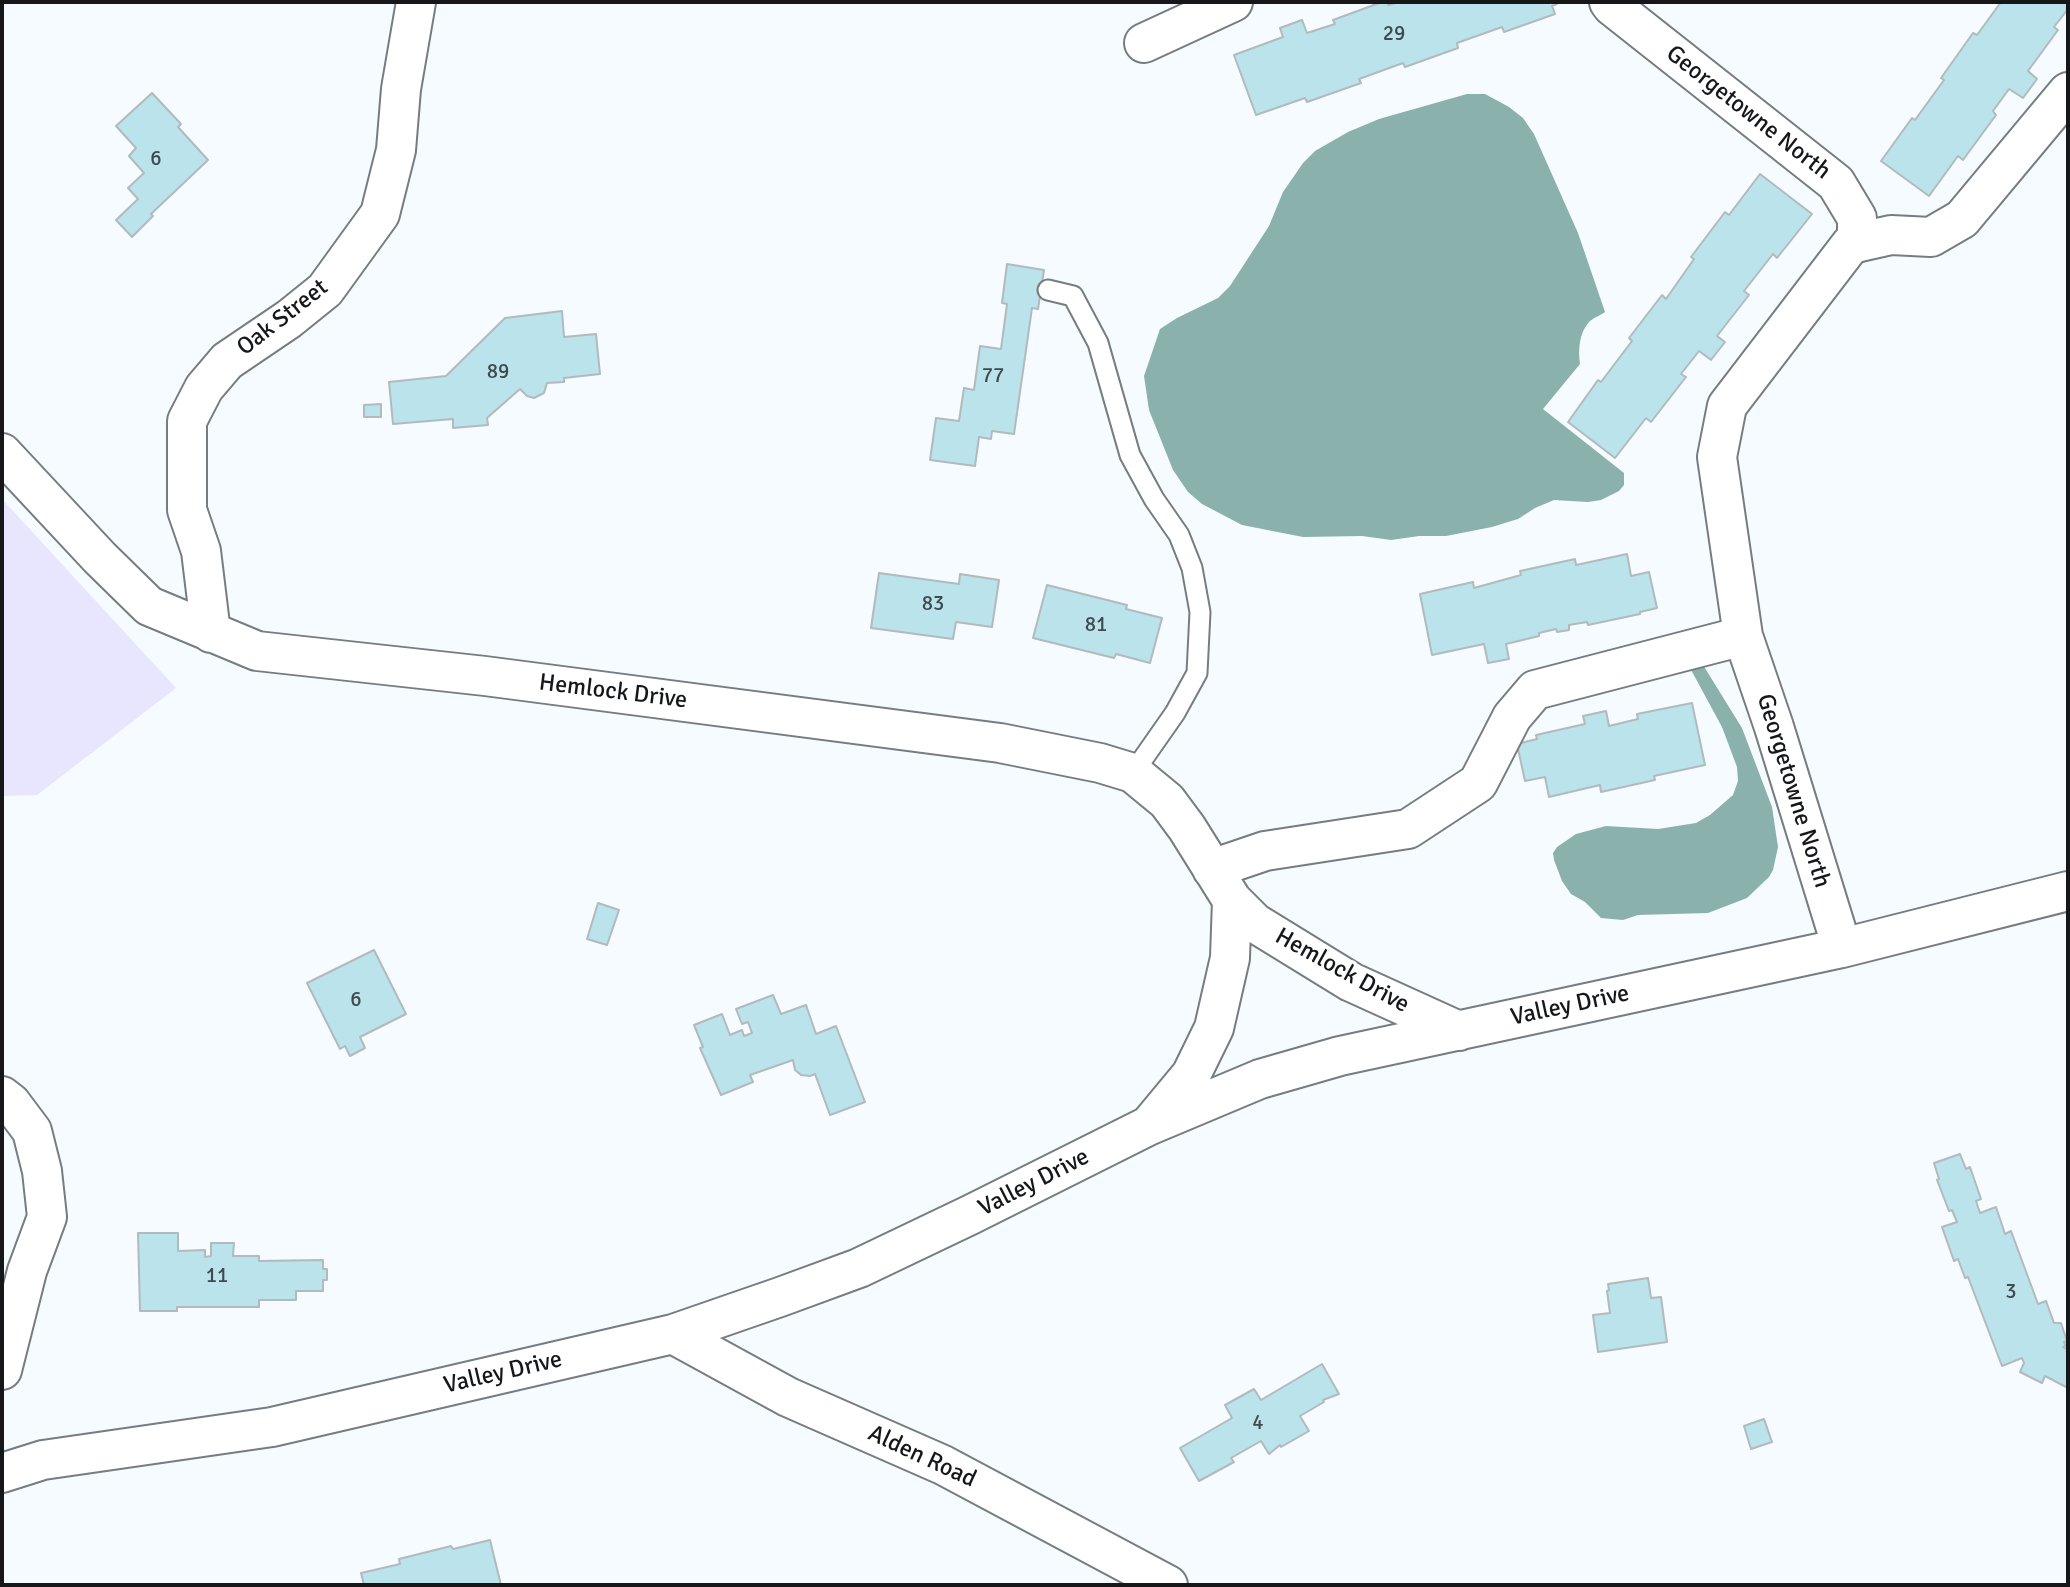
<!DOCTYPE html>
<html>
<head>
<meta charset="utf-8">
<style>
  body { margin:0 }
  #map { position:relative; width:2070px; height:1587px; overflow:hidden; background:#f5fbff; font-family:Signika,sans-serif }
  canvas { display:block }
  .frame { position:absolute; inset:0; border:4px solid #151719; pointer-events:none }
</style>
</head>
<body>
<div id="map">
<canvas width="2070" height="1587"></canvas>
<div class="frame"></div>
</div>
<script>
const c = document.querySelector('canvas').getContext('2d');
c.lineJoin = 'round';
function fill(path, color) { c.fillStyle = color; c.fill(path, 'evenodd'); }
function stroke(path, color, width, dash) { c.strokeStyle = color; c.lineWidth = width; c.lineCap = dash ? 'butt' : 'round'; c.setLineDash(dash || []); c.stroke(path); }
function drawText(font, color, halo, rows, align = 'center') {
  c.font = font + ' Signika,sans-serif'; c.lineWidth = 7; c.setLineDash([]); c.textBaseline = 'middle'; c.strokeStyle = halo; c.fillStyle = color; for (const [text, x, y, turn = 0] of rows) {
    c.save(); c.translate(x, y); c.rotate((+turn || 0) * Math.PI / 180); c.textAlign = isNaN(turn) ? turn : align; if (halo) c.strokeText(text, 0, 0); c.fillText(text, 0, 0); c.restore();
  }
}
const green = new Path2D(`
  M2,499L176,688L37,795L2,796Z`);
const water = new Path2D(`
  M1467,94H1485L1509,107L1523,118L1534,134L1578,233L1605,312C1601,315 1593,318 1589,322C1579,333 1578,350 1580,364L1543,409L1624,473V485L1619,491L1601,500L1588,502L1554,500L1535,508L1518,519L1492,527L1446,536H1419L1391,540L1362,536L1303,537L1242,525L1202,504L1188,492L1173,470L1149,410L1144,376L1160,329L1177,318L1218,298L1230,286L1269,226L1283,192L1303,163L1315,151L1348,132L1379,119Z
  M1703,665L1742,728L1772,807L1778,847L1773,870L1769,877L1747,898L1708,913L1638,915L1623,920L1601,918L1585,902L1571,894L1562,881L1554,860L1553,853L1557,847L1576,834L1606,826L1658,829L1696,823L1710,815L1733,795L1738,781L1737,767L1722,727L1690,668Z`);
const building = new Path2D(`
  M1382,2H1387L1388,5L1399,2H1556L1557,4L1552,6L1555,14L1504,32L1502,27L1457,43L1458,48L1405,67L1403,63L1359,79L1361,83L1307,102L1305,98L1256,115L1234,55L1283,37L1280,28L1302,20L1307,33L1335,24L1333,20Z
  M2001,2H2068V9L2054,27L2058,30L2028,71L2037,79L2023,98L2009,89L1993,111L1996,115L1963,160L1958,156L1929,196L1881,161L1912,118L1915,120L1944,80L1941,78L1973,33L1977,35Z
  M152,93L181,124L178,127L208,160L151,214L153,216L132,237L116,220L138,199L128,188L144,173L129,156L136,148L116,126Z
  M1760,174L1812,214L1777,258L1773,254L1744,291L1749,295L1717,336L1725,342L1711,360L1699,351L1681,374L1686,377L1651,422L1646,418L1615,458L1568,422L1598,380L1601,382L1632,341L1629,338L1662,295L1666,299L1694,259L1691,257L1725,212L1729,215Z
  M1007,264L1044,270L1038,309L1032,308L1014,434L992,431L991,439L979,437L975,466L930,460L936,418L959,421L964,388L974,390L980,346L1001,349L1007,304L1002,303Z
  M562,311L564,337L596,334L600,374L564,378V382L547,383L544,393L534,398L527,396L520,389L487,418L488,425L453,428V419L393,424L389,382L446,376L505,318Z
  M381,404V417H364V405Z
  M1627,554L1631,576L1649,572L1657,608L1640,612V614L1588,625L1587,622L1569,625V630L1557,632L1556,629L1539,633V636L1506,644L1509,659L1488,663L1484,644L1432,655L1420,594L1473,582L1474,588L1521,575L1520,571L1575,559L1576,565Z
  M879,573L959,584L960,574L999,580L992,627L956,622L953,639L871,628Z
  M1047,585L1127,605L1126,609L1162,618L1150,663L1116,654L1114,658L1033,638Z
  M1692,703L1705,765L1654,776L1655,780L1601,792L1600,785L1549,797L1545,777L1525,781L1517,744L1537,739L1536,735L1585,724L1583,716L1606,711L1609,726L1638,719L1637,714Z
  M598,903L619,910L607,945L587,939Z
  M374,950L406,1014L360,1037L365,1048L350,1056L345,1046L340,1049L307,983Z
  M773,995L781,1014L806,1005L816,1034L836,1026L865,1102L830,1115L815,1074L810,1076L801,1075L795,1070L793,1060L750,1075L753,1082L721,1095L700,1048L703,1047L694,1025L722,1014L730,1035L742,1030L744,1036L752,1033L748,1022L742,1024L736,1009Z
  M1960,1154L1966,1169L1970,1167L1981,1199L1976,1201L1980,1213L1996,1207L2005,1234L2011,1231L2038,1304L2046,1301L2054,1323H2061L2067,1341L2064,1342L2066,1346L2063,1347L2068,1350V1388L2045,1376L2042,1383L2020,1372L2024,1363L2022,1358L2002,1366L1968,1277L1965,1278L1958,1259L1954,1261L1942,1227L1957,1222L1952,1210L1949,1211L1937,1180L1939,1179L1934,1163Z
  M138,1233H178V1251L205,1250V1257L211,1256V1243H234L233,1256H259V1261L323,1260V1269H327V1280H323V1291H296V1300H259V1307H177V1311H140Z
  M1648,1278L1651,1298L1661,1297L1667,1342L1598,1352L1593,1315L1610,1313L1607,1291L1609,1290L1608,1284Z
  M1322,1364L1339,1394L1323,1400L1324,1402L1300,1416L1309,1431L1281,1447L1280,1445L1269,1454L1261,1441L1231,1458L1234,1462L1199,1481L1180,1448L1232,1418L1225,1405L1254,1389L1261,1400Z
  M1764,1419L1772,1442L1751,1449L1744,1426Z
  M490,1540L501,1585H364L361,1573L400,1564L399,1559L451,1546L453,1549Z`);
const service = new Path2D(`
  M1048,290L1073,296L1098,343L1130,455L1154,499L1179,535L1192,568L1200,612L1197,673L1175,713L1133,773`);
const minor = new Path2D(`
  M1609,2L1612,6L1836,183L1857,218V243
  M1144,43L1233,2
  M2,453L100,558L149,606L257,651L485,676L1000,743L1100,763L1133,773L1167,801L1187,828L1232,900L1255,923L1351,982L1459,1031
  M211,633L201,551L187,510V421L204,388L227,361L289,319L325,290L380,214L396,150L401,89L416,2
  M1212,869L1265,851L1408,829L1478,783L1512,717L1535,690L1743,636
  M1842,948L1774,727L1743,636L1717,457L1727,406L1851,244L1891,235L1931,237L1962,219L2068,92
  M2,1096L11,1103L32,1131L42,1171L47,1217L27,1271L2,1370
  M1152,1122L1191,1075L1214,1028L1230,958L1232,900
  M673,1334L788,1397L943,1465L1168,1585
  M2,1473L43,1460L272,1427L673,1334L780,1297L859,1268L970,1215L1148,1126L1260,1079L1340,1056L1842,948L2068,891`);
const numberNames = [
  ["29",1394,34],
  ["6",156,159],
  ["89",498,372],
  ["77",993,376],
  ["83",933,604],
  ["81",1096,625],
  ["6",356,1000],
  ["11",217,1276],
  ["3",2011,1292],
  ["4",1258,1423]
];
const streetNames = [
  ["Georgetowne North",1748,113,38],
  ["Oak Street",283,318,-38],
  ["Hemlock Drive",613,692,7],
  ["Georgetowne North",1793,791,73],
  ["Hemlock Drive",1342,971,29],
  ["Valley Drive",1570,1006,-12],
  ["Valley Drive",1034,1183,-27],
  ["Valley Drive",503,1373,-13],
  ["Alden Road",922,1457,25]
];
fill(green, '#e7e6fe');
fill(water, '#8ab1ac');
fill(building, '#bbe3eb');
stroke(building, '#b1babc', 2);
stroke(service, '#767d81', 23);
stroke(minor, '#767d81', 42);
stroke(service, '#fff', 19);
stroke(minor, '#fff', 38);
drawText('21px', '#3e4a4e', null, numberNames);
drawText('24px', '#151719', '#fff', streetNames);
</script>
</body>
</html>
